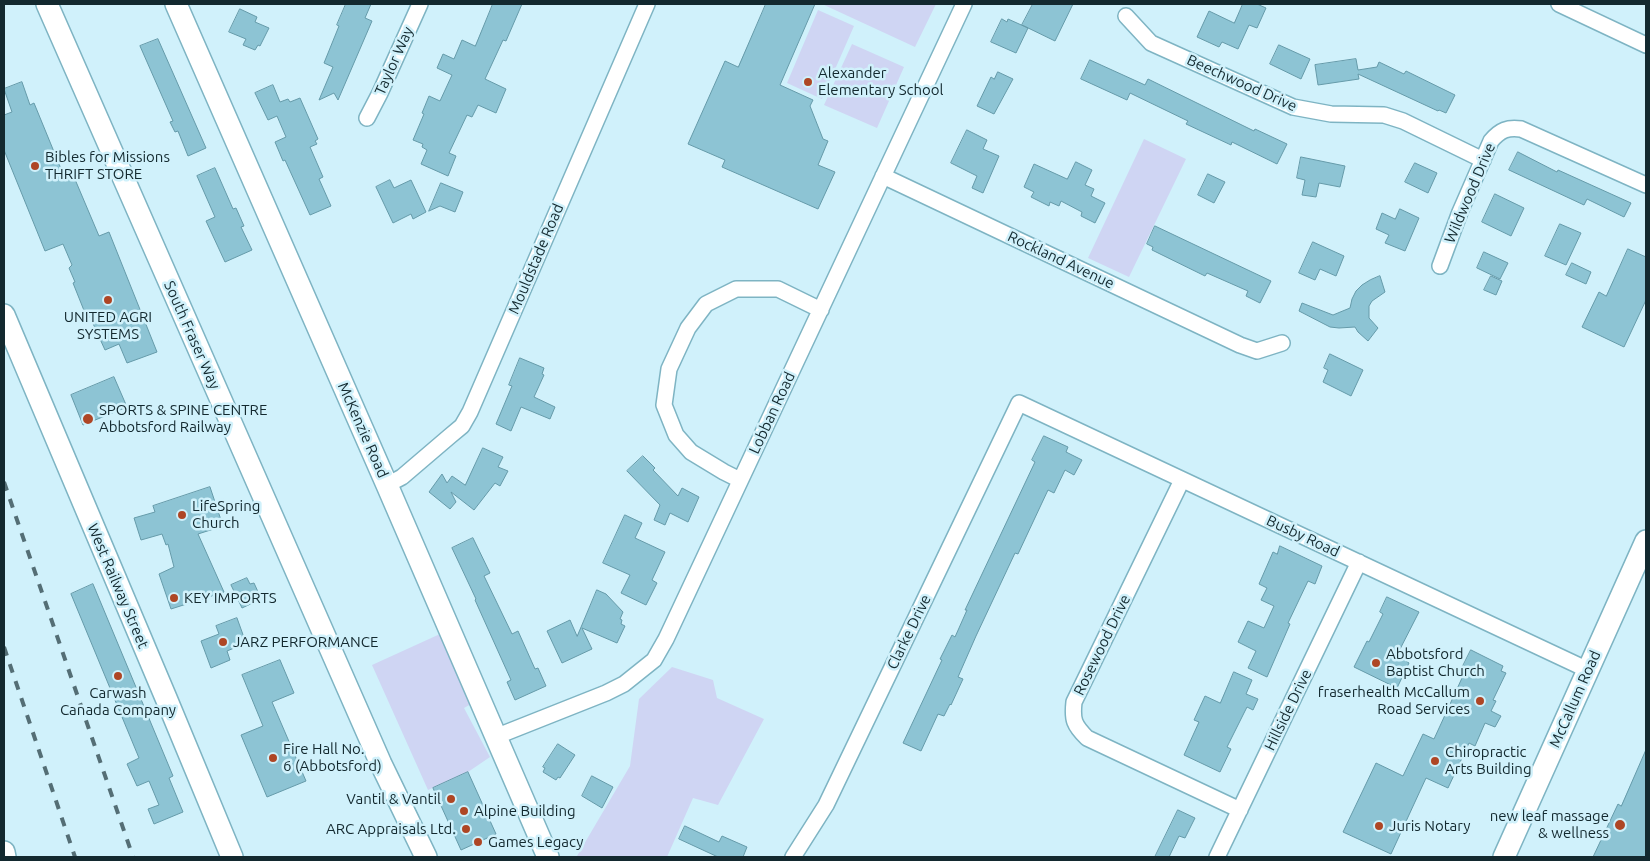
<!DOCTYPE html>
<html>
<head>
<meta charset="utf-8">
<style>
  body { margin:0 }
  #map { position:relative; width:1650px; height:861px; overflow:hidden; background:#d0f1fb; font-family:Ubuntu,sans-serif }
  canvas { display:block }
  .frame { position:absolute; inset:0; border:5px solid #13292f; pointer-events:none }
</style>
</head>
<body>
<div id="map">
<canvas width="1650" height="861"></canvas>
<div class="frame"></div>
</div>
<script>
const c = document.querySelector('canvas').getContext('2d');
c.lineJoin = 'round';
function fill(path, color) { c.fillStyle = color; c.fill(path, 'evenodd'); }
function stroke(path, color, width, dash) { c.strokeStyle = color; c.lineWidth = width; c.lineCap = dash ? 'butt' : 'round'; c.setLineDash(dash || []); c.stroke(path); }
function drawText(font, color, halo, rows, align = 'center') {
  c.font = font + ' Ubuntu,sans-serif'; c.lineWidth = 5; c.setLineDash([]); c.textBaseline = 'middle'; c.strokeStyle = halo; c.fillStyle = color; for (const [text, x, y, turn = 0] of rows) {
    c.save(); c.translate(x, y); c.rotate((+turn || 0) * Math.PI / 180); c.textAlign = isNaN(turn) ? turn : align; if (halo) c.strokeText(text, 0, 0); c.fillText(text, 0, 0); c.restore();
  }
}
const green = new Path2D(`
  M822,4H936L915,47Z
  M818,10L854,26L822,99L787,83Z
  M852,44L904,67L877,128L824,105Z
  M1144,139L1186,159L1129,277L1088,258Z
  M440,634L471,704L464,708L490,757L468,772L428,790L372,665Z
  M672,667L713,680L717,698L764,719L718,805L693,798L667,857L577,856L630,766L639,699Z`);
const building = new Path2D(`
  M346,4H371L365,18L372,21L338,100L334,93L319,100L333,67L324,63L339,26L337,25Z
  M493,4H522L506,41L503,40L485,79L506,89L496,113L478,105L472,117L467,115L449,153L456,156L448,176L421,164L427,150L422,147L423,144L413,140L424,114L422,113L429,96L440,101L452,75L437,68L443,54L454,59L462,40L475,46Z
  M766,4H815L780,85L813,100L810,106L823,139L828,141L818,165L835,172L818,209L722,167L725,160L688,144L725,61L738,67Z
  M1033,4H1073L1055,41L1022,25Z
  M1243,4H1257L1266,8L1257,28L1249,25L1238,49L1222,42L1219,47L1197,37L1209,11L1234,23Z
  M240,9L257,17L255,22L269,28L260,46L258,45L255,50L243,45L246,39L229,32Z
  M1002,19L1007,22L1008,19L1028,28L1016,53L991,42Z
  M158,39L206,148L188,156L178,131L175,132L170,122L173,121L140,46Z
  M1279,45L1310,59L1301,79L1270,64Z
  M1356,59L1358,70L1377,67L1379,62L1404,74L1406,71L1455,95L1446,113L1439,110L1438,111L1358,74L1359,79L1318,85L1315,65Z
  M1090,60L1145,85L1148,79L1254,131L1255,129L1287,144L1277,164L1232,142L1231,145L1186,124L1188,121L1130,93L1127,100L1081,79Z
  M998,72L1013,79L994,114L977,106L991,77L994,79Z
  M22,82L30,105L34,103L66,181L74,177L99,236L109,232L157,352L127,363L119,344L105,350L90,317L87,318L73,283L75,282L69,268L72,265L63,244L45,251L4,150V115L12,112L4,89Z
  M273,85L280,102L288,99L290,102L300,98L318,139L315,141L317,144L310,147L323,177L319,179L331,206L310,215L285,160L283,161L275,142L286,137L277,116L268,120L255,93Z
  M967,130L987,140L983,149L999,156L983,193L972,188L977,176L951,163Z
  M1518,152L1557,172L1558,170L1631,203L1624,217L1587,199L1584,205L1509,170Z
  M1301,157L1345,166L1340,187L1319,183L1316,197L1302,195L1305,180L1297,178Z
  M1076,162L1092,170L1085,185L1094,189L1091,196L1105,203L1095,223L1081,216L1082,212L1061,201L1059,206L1050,202L1049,206L1031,197L1034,192L1024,187L1034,164L1067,179Z
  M1415,163L1437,173L1428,193L1405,182Z
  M215,168L233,209L236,208L244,226L241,227L252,250L225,262L206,221L215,217L197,176Z
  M1208,174L1225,182L1214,203L1198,195Z
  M390,180L394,188L411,180L426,212L413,219L411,214L393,223L376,187Z
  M441,183L463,192L455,212L440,206L429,211Z
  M1495,194L1524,208L1511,236L1482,222Z
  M1400,209L1419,218L1405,251L1385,243L1389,235L1376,229L1382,213L1395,219Z
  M1560,224L1581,233L1566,265L1545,256Z
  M1155,226L1271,281L1260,303L1246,296L1248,291L1207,273L1205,276L1152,250L1153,247L1147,244Z
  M1313,242L1344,256L1336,276L1320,269L1315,280L1299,273Z
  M1628,249L1646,257V300L1624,347L1582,327L1599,292L1606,296Z
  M1484,252L1508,263L1500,279L1477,268Z
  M1572,263L1591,272L1586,284L1566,275Z
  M1380,276L1385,292L1372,301L1369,306V318L1378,328L1368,341L1358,332L1355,327L1339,328L1330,327L1299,311L1302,303L1333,315L1350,308L1352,299L1356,291L1362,285L1370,280Z
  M1491,276L1502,281L1496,295L1484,290Z
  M1330,354L1363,370L1351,396L1323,382L1328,370L1324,368Z
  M520,358L544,368L542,374L544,375L534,397L555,407L550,419L521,407L511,431L496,424L512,386L509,385Z
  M114,377L127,407L83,425L71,395Z
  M1044,436L1068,447L1066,452L1082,460L1074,475L1065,470L1054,493L1048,490L1018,554L1015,553L976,636L958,677L963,679L951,705L950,704L944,716L938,714L921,751L903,743L942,660L940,659L952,635L955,637L967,610H965L1035,462L1032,460Z
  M483,448L503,457L498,467L508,471L500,486L495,483L474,510L451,492L456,502L450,509L429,492L442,474L447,483L452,476L465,485Z
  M643,456L655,468L653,470L678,496L682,488L699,497L688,522L670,513L665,525L654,520L660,505L627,471Z
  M210,487L223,526L198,534L224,592L171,609L159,574L174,567L168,544L166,545L162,534L141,540L134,518L155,512L153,506Z
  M625,515L642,523L635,538L665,552L652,580L657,583L646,605L621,593L630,575L603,563Z
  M473,538L490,573L484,576L512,634L518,631L535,669L538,668L546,686L515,700L507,682L511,680L475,600L476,599L452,548Z
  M1280,546L1322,566L1315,584L1308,581L1288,623L1290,624L1267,677L1248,668L1256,651L1238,642L1248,621L1264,628L1274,606L1261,600L1267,588L1259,584L1273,552L1277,554Z
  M247,578L250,584L254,583L259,594L254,596L257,601L242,608L231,585Z
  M93,584L173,776L169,778L183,812L154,824L148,809L159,805L149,781L137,786L127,764L139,758L71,594Z
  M597,590L606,594L623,612L620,619L622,620L621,624L625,626L617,643L582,628L592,649L562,663L547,631L570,620L577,636Z
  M1387,597L1419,612L1397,655L1407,660L1406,661L1409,663L1397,688L1354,667L1367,641L1369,642L1383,614L1380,612Z
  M237,618L246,643L227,651L230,660L211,668L201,641L219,634L216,626Z
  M1471,650L1503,666L1501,671L1506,673L1493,700L1496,701L1491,711L1501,716L1495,727L1485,723L1475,746L1469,743L1448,788L1426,778L1391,854L1343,832L1376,763L1403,776L1423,734L1434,739L1462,678L1458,676Z
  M280,660L294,693L272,702L306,781L267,797L241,735L263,726L242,675Z
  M1234,672L1252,680L1246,694L1258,699L1253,710L1247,707L1227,747L1231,749L1220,772L1184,755L1199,722L1194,720L1205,696L1220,703Z
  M558,744L575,755L560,778L558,777L556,780L543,772L545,768L543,767Z
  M1646,750V857H1593L1618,804L1621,806Z
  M468,772L496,834L461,850L433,788Z
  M592,776L613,787L602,808L582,796Z
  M1178,810L1195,818L1185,838L1179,836L1169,857H1155Z
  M685,826L719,842L722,836L747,847L743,857H718L679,839Z`);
const street = new Path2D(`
  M1559,4L1646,45
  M1126,16L1151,43L1293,107L1331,114L1384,115L1403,121L1483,160
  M367,118L380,93L420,4
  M883,176L1240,345L1257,351L1282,343
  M1440,266L1460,212L1491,141C1500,130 1508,127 1521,129L1646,185
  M740,480L724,472L691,452L676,435L664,405L669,369L688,328L706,304L736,289H778L821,310
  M1182,480L1074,702C1072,720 1074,725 1087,738L1240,810
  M387,485L402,477L450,436L462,426L470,412L647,4
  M495,737L606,693L624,684L654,660L666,639L964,4
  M793,857L826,805L1019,403L1588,670
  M1217,857L1359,562`);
const secondary = new Path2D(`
  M47,4L381,764L426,857
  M176,4L387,485L548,857
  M4,315L166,698L232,857
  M4,852L5,857
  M1504,857L1646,541`);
const rail = new Path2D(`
  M4,482L133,857
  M4,647L75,857`);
const markers = [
  [808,82,5,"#ae4625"],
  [35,166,5,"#ae4625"],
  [108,300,5,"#ae4625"],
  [88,419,6,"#ae4625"],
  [182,515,5,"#ae4625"],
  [174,598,5,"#ae4625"],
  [223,642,5,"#ae4625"],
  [1376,663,5,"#ae4625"],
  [118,676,5,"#ae4625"],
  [1480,701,5,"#ae4625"],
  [273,758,5,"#ae4625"],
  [1435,761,5,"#ae4625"],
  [451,799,5,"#ae4625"],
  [464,811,5,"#ae4625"],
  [1620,825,6,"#ae4625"],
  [1379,826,5,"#ae4625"],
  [466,829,5,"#ae4625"],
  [478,842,5,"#ae4625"]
];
const streetNames = [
  ["Taylor Way",394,61,-66],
  ["Beechwood Drive",1242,83,24],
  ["Wildwood Drive",1470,193,-67],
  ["Mouldstade Road",536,259,-67],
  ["Rockland Avenue",1061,260,25],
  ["South Fraser Way",192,335,66],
  ["Lobban Road",772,413,-65],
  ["McKenzie Road",363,430,66],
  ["Busby Road",1303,536,25],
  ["West Railway Street",118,586,67],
  ["Clarke Drive",909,632,-64],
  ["Rosewood Drive",1102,645,-64],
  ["McCallum Road",1575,699,-66],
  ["Hillside Drive",1288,710,-64]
];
const poiNames = [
  ["Alexander",818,73],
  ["Elementary School",818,90],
  ["Bibles for Missions",45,157],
  ["THRIFT STORE",45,174],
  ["UNITED AGRI",108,317,"center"],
  ["SYSTEMS",108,334,"center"],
  ["SPORTS & SPINE CENTRE",99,410],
  ["Abbotsford Railway",99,427],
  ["LifeSpring",192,506],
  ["Church",192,523],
  ["KEY IMPORTS",184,598],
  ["JARZ PERFORMANCE",233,642],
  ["Abbotsford",1386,654],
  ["Baptist Church",1386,671],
  ["fraserhealth McCallum",1470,692,"right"],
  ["Road Services",1470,709,"right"],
  ["Carwash",118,693,"center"],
  ["Canada Company",118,710,"center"],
  ["Fire Hall No.",283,749],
  ["6 (Abbotsford)",283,766],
  ["Chiropractic",1445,752],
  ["Arts Building",1445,769],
  ["Vantil & Vantil",441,799,"right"],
  ["Alpine Building",474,811],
  ["new leaf massage",1609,816,"right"],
  ["& wellness",1609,833,"right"],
  ["Juris Notary",1389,826],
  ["ARC Appraisals Ltd.",456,829,"right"],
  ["Games Legacy",488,842]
];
fill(green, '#cfd5f3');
fill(building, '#8dc4d4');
stroke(building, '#659aa9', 1);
stroke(street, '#7eb4c3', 18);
stroke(secondary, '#7eb4c3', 24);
stroke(street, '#fff', 15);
stroke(secondary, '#fff', 21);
stroke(rail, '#546e75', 4, [9, 9]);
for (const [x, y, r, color] of markers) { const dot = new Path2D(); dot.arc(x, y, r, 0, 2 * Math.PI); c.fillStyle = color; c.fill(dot); stroke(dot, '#d0f1fb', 2); }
drawText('15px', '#13292f', '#d0f1fb', streetNames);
drawText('15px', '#13292f', '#d0f1fb', poiNames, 'left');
</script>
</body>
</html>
